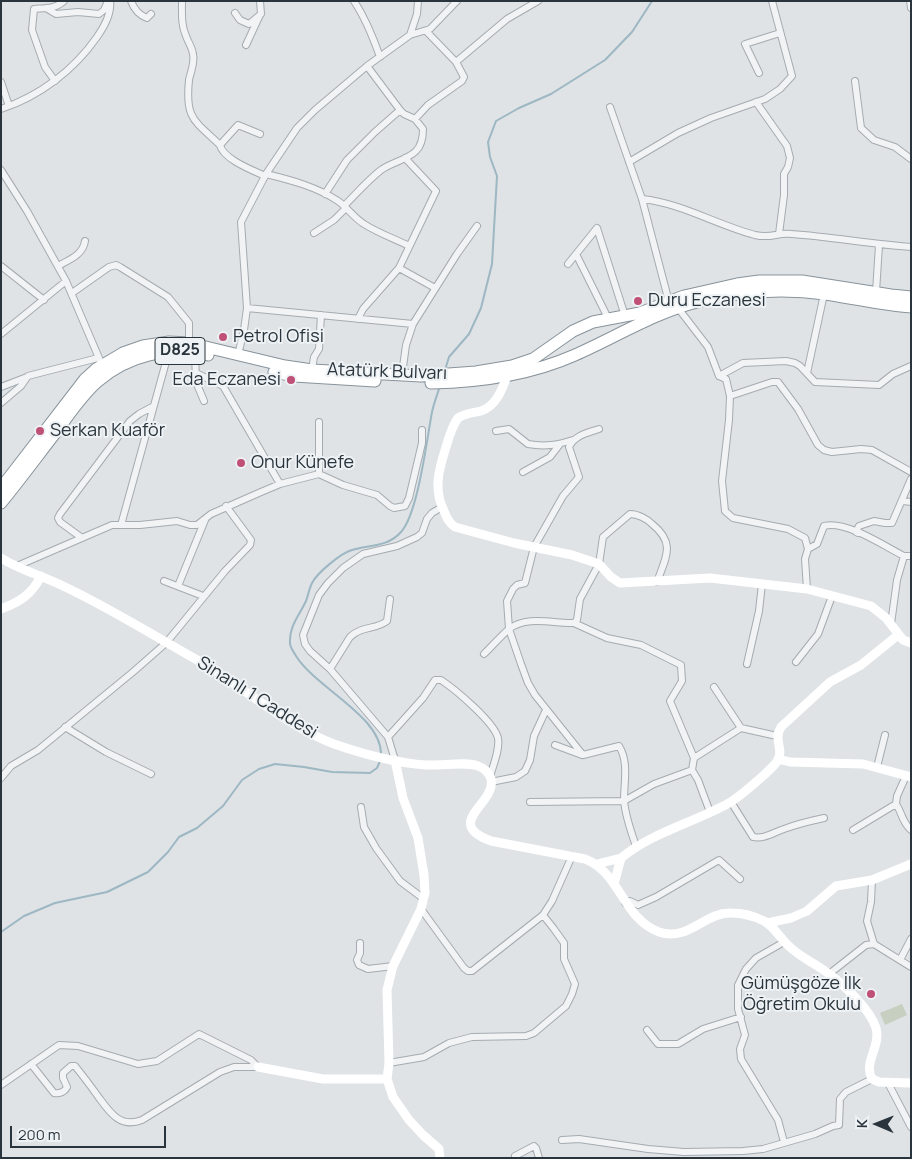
<!DOCTYPE html>
<html>
<head>
<meta charset="utf-8">
<style>
  body { margin:0 }
  #map { position:relative; width:912px; height:1159px; overflow:hidden; background:#dfe3e6; font-family:Manrope,sans-serif }
  canvas { display:block }
  .frame { position:absolute; inset:0; border:2px solid #29343c; pointer-events:none }
  .north { position:absolute; left:852px; top:1099px; width:50px; height:50px; -webkit-text-stroke:4px #eef2f4; paint-order:stroke; rotate:271deg; font-size:14px; font-weight:700; line-height:20px; text-align:center; color:#29343c }
  .north::after { content:''; display:block; margin:auto; width:18px; height:22px; background:#29343c; clip-path:polygon(50% 0,100% 100%,50% 72%,0 100%) }
  .scale { position:absolute; left:10px; top:1126px; width:156px; height:22px; box-sizing:border-box; border:2px solid #29343c; border-top:0; padding-left:6px; font-size:15px; line-height:18px; white-space:nowrap; color:#29343c; -webkit-text-stroke:4px #eef2f4; paint-order:stroke }
</style>
</head>
<body>
<div id="map">
<canvas width="912" height="1159"></canvas>
<div class="frame"></div>
<div class="north">K</div>
<div class="scale">200 m</div>
</div>
<script>
const c = document.querySelector('canvas').getContext('2d');
c.lineJoin = 'round';
function fill(path, color) { c.fillStyle = color; c.fill(path, 'evenodd'); }
function stroke(path, color, width, dash) { c.strokeStyle = color; c.lineWidth = width; c.lineCap = dash ? 'butt' : 'round'; c.setLineDash(dash || []); c.stroke(path); }
function drawText(font, color, halo, rows, align = 'center') {
  c.font = font + ' Manrope,sans-serif'; c.lineWidth = 4; c.setLineDash([]); c.textBaseline = 'middle'; c.strokeStyle = halo; c.fillStyle = color; for (const [text, x, y, turn = 0] of rows) {
    c.save(); c.translate(x, y); c.rotate((+turn || 0) * Math.PI / 180); c.textAlign = isNaN(turn) ? turn : align; if (halo) c.strokeText(text, 0, 0); c.fillText(text, 0, 0); c.restore();
  }
}
const green = new Path2D(`
  M902,1004L907,1015L885,1025L880,1013Z`);
const stream = new Path2D(`
  M445,370L449,357L469,334L481,308L492,264L497,176L490,157L488,142L496,121L519,108L551,94L605,60L632,32L652,1
  M381,754C381,716 316,688 296,656C294,652 290,648 290,643C289,626 299,616 306,601C308,596 309,589 312,583C317,573 341,553 352,550C369,545 388,547 401,532C418,514 427,438 432,412C434,403 437,395 440,386
  M1,932L24,916L55,903L107,892L148,872L168,852L179,837L197,828L223,806L242,780L259,769L275,764L304,767L332,772L370,773L377,768L380,761`);
const street = new Path2D(`
  M131,1C134,9 139,15 147,18L151,14
  M182,1C182,13 181,25 186,36C188,42 192,47 193,54C195,64 191,70 189,80C185,119 194,120 220,145C223,159 252,170 265,176
  M354,1C366,19 373,37 380,57
  M910,1L911,8
  M46,8L56,14L78,12L99,14L104,10L108,1
  M235,13L240,20L249,24L261,14L260,1
  M410,35L417,14L418,1
  M246,45L259,17
  M456,62L507,19L538,1
  M759,73L745,44L780,33
  M55,81L45,67L32,30L34,9C45,8 55,9 64,1
  M855,81L861,128L874,140L895,147L911,159
  M1,82L9,106
  M756,102L787,146L790,158L788,167L784,174V195L779,234
  M610,107L642,199L669,302
  M1,109C40,96 74,70 97,37C104,27 112,14 110,1
  M415,119L428,105L462,81L464,77L456,62L426,31
  M220,145L238,125L260,134
  M629,162L678,133L711,118L765,99L780,89L792,76L772,1
  M1,170L27,211L66,281L102,365
  M266,174C291,180 317,187 338,201C348,208 354,218 364,224C378,233 395,239 409,246
  M325,194L347,160L375,132L400,110
  M642,199C681,203 717,225 755,235C772,239 777,232 792,234C832,237 871,244 911,247
  M344,206C356,194 368,180 381,170C392,162 407,160 416,151C422,145 423,137 423,129L415,119L404,114L400,110L367,66
  M314,233L334,220L346,208
  M576,254L608,318
  M568,264L597,228L625,316
  M1,266L44,300
  M58,266C69,260 83,255 85,241
  M399,268L435,288
  M876,292L879,245
  M72,293L109,267L116,265L120,267L168,297L189,323V343
  M247,308L413,324
  M678,308L708,347L719,376L726,379L730,396L729,420L722,481L725,511L733,518L788,529L805,538L808,549
  M358,319L363,309L399,268L436,191L405,158
  M1,334L66,281
  M195,353L196,382L204,401
  M238,355L244,330L247,308L241,222L266,174L297,128L315,110L367,66L410,35L430,29L457,1
  M312,370L314,357L319,349L321,315
  M196,373L223,386L280,484
  M807,373L824,294
  M402,374L406,345L413,324L457,254L477,226
  M719,376L743,363L786,361L795,363L800,366L815,382L879,385L893,374L911,366
  M1,387L27,377
  M730,396L772,382H778L798,409L818,445L824,450L832,452L861,449L872,450L911,472
  M1,403L21,386L28,376L98,358
  M599,429C587,433 575,435 569,447L579,477L563,496L534,547L525,583L517,585L513,589L507,601L509,629L521,664L528,683L535,695L583,755L619,746C629,762 624,782 624,800C625,815 631,832 636,846
  M496,431L509,429L528,444C545,447 557,445 573,440
  M523,472L550,457L560,444
  M319,474V422
  M903,501L911,502
  M121,525L169,351
  M858,533L856,532L859,526L874,521L885,523H892L911,479
  M82,538L60,522L58,518L60,514L130,421L139,414L152,407
  M17,566L112,525H140L177,521L190,525H197L211,514L261,492L280,484L319,474L343,485L377,495L390,506L394,508L405,506L409,498L422,443V430
  M164,581L203,596
  M178,586L205,520
  M807,589L805,559L808,549L817,544L824,526C846,520 884,546 904,556
  M574,623L607,638L641,645L681,665L682,681L670,701L694,758L692,770L698,780L710,812
  M891,624L897,580L904,556H911
  M484,654C492,646 500,637 509,629C528,615 553,624 574,623L577,620L580,599L599,564L603,537L630,514C638,514 647,519 652,524C676,543 666,557 657,582
  M796,662L818,634L832,596
  M747,664L759,611L762,584
  M330,669L350,637C363,625 376,630 387,621L390,599
  M714,687L741,728L777,736
  M65,727L106,752L151,774
  M388,737L423,698L435,680H441C456,690 494,722 498,738C500,750 493,765 490,777
  M555,745L582,755
  M694,758L741,728
  M395,760L388,737L330,669L310,651L305,644L303,635L319,595L328,583L343,568L363,554L397,546L417,537L422,533L427,519L432,513L442,507
  M877,767L885,735
  M906,776L897,796L896,804C903,814 901,821 911,830
  M1,778L11,766L38,750L133,672L166,643L225,571L250,545L251,540L226,506
  M491,782L516,777L525,771L530,760L534,736L546,710
  M530,802L624,801L654,784L692,770
  M731,802L753,837C765,839 772,833 784,829C797,824 810,821 824,818
  M361,807L364,827L376,848L400,881L424,899
  M853,830L896,804
  M872,880L871,902L867,921L874,944
  M625,903L630,901L638,905L656,897L719,860L740,879
  M421,909L464,968L468,971H472L543,915L552,901L572,856
  M784,942L756,958L746,969L738,985V1009L745,1035L740,1049L741,1059L778,1120L784,1142
  M360,943V953L357,960L359,965L368,969L393,966
  M900,960L911,939
  M829,974L866,945L874,944L911,967
  M647,1030L658,1044H678L703,1029L741,1017
  M389,1063L424,1057L449,1043L472,1037L526,1036L534,1033L566,1006L572,994L575,984L564,959V943L554,929L543,915
  M31,1064L54,1093C59,1094 65,1092 67,1087L63,1078V1073L71,1066H75C83,1076 90,1085 97,1095C109,1111 119,1129 142,1120L220,1072L234,1067H258
  M888,1083L911,1127
  M1,1085L59,1045L78,1046L138,1064L157,1061L199,1034L251,1060L258,1067
  M562,1140L579,1139L648,1149L684,1152L743,1151L763,1149L815,1134L833,1126L839,1125L840,1099L846,1092L872,1079
  M515,1156L534,1146L536,1148L539,1158`);
const secondary = new Path2D(`
  M507,376C502,390 496,406 481,411C473,413 465,413 458,418C452,426 449,437 446,447C439,469 433,489 444,511C447,518 449,523 455,527L514,543L572,555L599,564L611,577L620,583L710,578L807,589L871,606L886,618L903,640L911,643
  M1,558C20,570 43,576 63,586C110,608 154,636 199,661C244,687 284,725 334,744C363,754 395,763 426,765C441,766 467,761 478,766C484,768 489,773 491,779C497,803 442,823 491,841L585,859C621,873 622,918 659,932C688,942 705,912 731,913C742,913 754,916 764,921C775,927 781,940 791,948C802,958 816,964 829,974C844,985 870,1009 876,1028C881,1047 863,1062 872,1079L879,1082L911,1083
  M1,609C20,602 32,594 41,576
  M778,759L790,762L863,764L911,777
  M395,760L403,798L418,838L424,875L425,893L421,909L393,966L387,990L389,1063L387,1079L393,1097L409,1120L423,1135L439,1149L440,1158
  M621,858C653,832 693,823 729,803C739,797 748,789 756,782C763,776 773,768 778,760C784,749 773,740 781,727L830,682L861,665L898,635
  M597,864L621,858L614,884
  M767,923L791,918L807,911L836,886L872,880L911,864
  M258,1067L323,1079H387`);
const highway = new Path2D(`
  M274,372L294,376L375,381
  M431,383C481,382 530,375 575,355C616,337 654,313 697,302C739,291 781,288 825,294C853,298 882,305 911,307
  M1,488L85,379L96,369L123,353L143,346L169,342L189,343L285,366L312,370L421,376L476,372L512,366L533,359L573,331L593,322L640,313L684,296L737,284L759,281H802L891,295L911,297
  M1,503C19,481 36,458 53,436C67,418 80,397 97,382C128,355 168,346 208,355`);
const markers = [
  [638,301,5,"#bf5076"],
  [223,337,5,"#bf5076"],
  [291,380,5,"#bf5076"],
  [40,431,5,"#bf5076"],
  [241,463,5,"#bf5076"],
  [871,994,5,"#bf5076"]
];
const shields = [
  [180,351,50]
];
const shieldNames = [
  ["D825",180,351]
];
const poiNames = [
  ["Duru Eczanesi",648,301],
  ["Petrol Ofisi",233,337],
  ["Eda Eczanesi",281,380,"right"],
  ["Serkan Kuaför",50,431],
  ["Onur Künefe",251,463],
  ["Gümüşgöze İlk",861,984,"right"],
  ["Öğretim Okulu",861,1005,"right"]
];
const streetNames = [
  ["Atatürk Bulvarı",387,372,2],
  ["Sinanlı 1 Caddesi",257,698,32]
];
fill(green, '#c7cfc1');
stroke(stream, '#9db7c3', 2);
stroke(street, '#a5abb0', 8);
stroke(highway, '#88939b', 13);
stroke(street, '#f1f3f5', 6);
stroke(secondary, '#fff', 9);
stroke(highway, '#fff', 11);
for (const [x, y, r, color] of markers) { const dot = new Path2D(); dot.arc(x, y, r, 0, 2 * Math.PI); c.fillStyle = color; c.fill(dot); stroke(dot, '#eef2f4', 2); }
for (const [x, y, w] of shields) { const box = new Path2D(); box.roundRect(x - w / 2, y - 13.5, w, 27, 4); c.fillStyle = '#eef2f4'; c.fill(box); stroke(box, '#29343c', 1); }
drawText('bold 16px', '#29343c', null, shieldNames);
drawText('18px', '#29343c', '#eef2f4', poiNames, 'left');
drawText('18px', '#29343c', '#eef2f4', streetNames);
</script>
</body>
</html>
